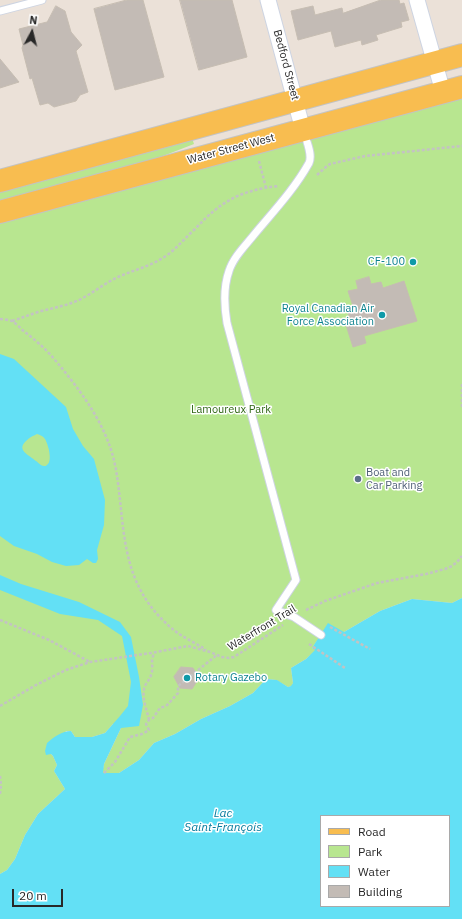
<!DOCTYPE html>
<html>
<head>
<meta charset="utf-8">
<style>
  body { margin:0 }
  #map { position:relative; width:462px; height:919px; overflow:hidden; background:#ebe1d8; font-family:"IBM Plex Sans",sans-serif }
  canvas { display:block }
  .legend { position:absolute; left:320px; top:815px; width:130px; height:92px; box-sizing:border-box; background:#fff; border:1px solid #a9a9a9; margin:0; padding:5px 7px; list-style:none; font-size:12px; color:#282828 }
  .legend li { display:flex; align-items:center; gap:8px; height:20px }
  .legend b { width:20px; border:1px solid #a9a9a9 }
  .north { position:absolute; left:12px; top:12px; width:40px; height:40px; -webkit-text-stroke:3px #fff; paint-order:stroke; rotate:7deg; font-size:11px; font-weight:700; line-height:16px; text-align:center; color:#282828 }
  .north::after { content:''; display:block; margin:auto; width:14px; height:18px; background:#282828; clip-path:polygon(50% 0,100% 100%,50% 72%,0 100%) }
  .scale { position:absolute; left:12px; top:889px; width:51px; height:18px; box-sizing:border-box; border:2px solid #282828; border-top:0; padding-left:5px; font-size:12px; line-height:14px; white-space:nowrap; color:#282828; -webkit-text-stroke:3px #fff; paint-order:stroke }
</style>
</head>
<body>
<div id="map">
<canvas width="462" height="919"></canvas>
<ul class="legend">
<li><b style="height:5px;background:#f8bd50"></b>Road</li>
<li><b style="height:11px;background:#b8e690"></b>Park</li>
<li><b style="height:11px;background:#63e0f5"></b>Water</li>
<li><b style="height:11px;background:#c3bbb5"></b>Building</li>
</ul>
<div class="north">N</div>
<div class="scale">20 m</div>
</div>
<script>
const c = document.querySelector('canvas').getContext('2d');
c.lineJoin = 'round';
function fill(path, color) { c.fillStyle = color; c.fill(path, 'evenodd'); }
function stroke(path, color, width, dash) { c.strokeStyle = color; c.lineWidth = width; c.lineCap = dash ? 'butt' : 'round'; c.setLineDash(dash || []); c.stroke(path); }
function drawText(font, color, halo, rows, align = 'center') {
  c.font = font + ' "IBM Plex Sans",sans-serif'; c.lineWidth = 3; c.setLineDash([]); c.textBaseline = 'middle'; c.strokeStyle = halo; c.fillStyle = color; for (const [text, x, y, turn = 0] of rows) {
    c.save(); c.translate(x, y); c.rotate((+turn || 0) * Math.PI / 180); c.textAlign = isNaN(turn) ? turn : align; if (halo) c.strokeText(text, 0, 0); c.fillText(text, 0, 0); c.restore();
  }
}
const green = new Path2D(`
  M462,97V598L452,603L412,599L380,611L344,632L321,635L312,648L316,650L306,659L291,668L293,683L292,686L288,687L276,680L266,679L253,693L230,706L201,719L175,734L154,743L139,760L119,773H102L104,764L121,728L113,724L105,733L92,737H75L71,731H66L51,754L53,756L57,765L54,771L65,789L38,814L25,835L15,859L7,870L0,874V223Z
  M192,138L194,144L145,163L0,202V190Z`);
const water = new Path2D(`
  M0,354L14,359L66,407L73,429L83,446L94,459L105,500L104,525L97,550L98,559L96,563H93L87,559L79,565L66,566L52,562L37,554L14,546L0,536ZM37,434C40,435 43,436 45,439C48,444 53,461 47,465C46,466 45,466 44,466C41,466 39,463 36,461C29,455 16,450 26,441C30,437 33,436 37,434Z
  M0,575L21,584L79,602L120,622L131,637L139,677L143,705L139,726L121,728L104,764L103,773H119L139,760L154,743L175,734L201,719L230,706L253,693L266,679L277,680L288,687L291,686L293,683L291,668L306,659L315,650L312,648L328,623L344,632L380,611L412,599L452,603L462,598V919H0V874L7,870L15,859L25,835L38,814L65,789L54,771L57,765L53,756L51,754L46,755L45,751L47,743C54,737 62,731 71,731L75,737H92L105,733L120,716L128,706L131,682L122,636L98,620L60,614L0,590ZM321,816H449V906H321Z`);
const building = new Path2D(`
  M127,0H143L164,77L115,90L94,9Z
  M180,0H232L247,57L199,70Z
  M381,0H399L400,4L404,3L409,20L401,22L402,27L376,35L378,40L362,45L361,40L335,47L331,31L298,40L291,11L313,6L315,15L342,8L343,13Z
  M56,6L65,11L71,32L82,45L76,51L88,92L80,95L76,101L54,107L48,103L40,105L32,78L30,79L22,48L23,45L19,29L47,22Z
  M0,59L19,82L0,88Z
  M369,277L371,284L381,282L383,288L404,281L417,321L364,336L366,343L353,347L346,325L351,324L347,308L353,306L348,291L358,289L356,281Z
  M181,667L193,668L199,678L192,689L180,688L174,677Z`);
const path = new Path2D(`
  M259,161L266,188
  M317,175L327,166L330,164L365,156L462,146
  M0,319C4,319 9,320 12,321C15,323 19,326 21,329C33,338 45,348 55,360C82,392 109,428 116,470C123,510 121,553 140,589C148,605 161,620 175,631C184,638 196,643 206,650
  M12,321C21,318 29,315 38,312C52,308 66,306 79,300C93,293 105,283 118,277C134,270 151,266 166,256C177,248 185,238 195,229C221,201 241,190 279,186
  M462,384V407
  M306,610L325,601L377,583L426,574L445,569L452,566L457,562L462,556
  M0,620L49,640L90,662
  M330,627L370,649
  M309,644L345,668
  M0,706L36,685L66,670L90,662L151,653L188,646L210,652L222,657L229,658L234,657L283,625
  M149,720C147,710 142,699 144,689C145,683 150,680 151,675C153,670 152,666 152,662C152,659 153,656 154,653
  M104,773L115,762L130,737L142,734L149,730L146,724L149,720L153,718L160,708L166,706L170,702L178,693V686L217,655
  M0,776L1,785L0,794`);
const service = new Path2D(`
  M0,11L42,0
  M304,132C306,141 313,154 309,163C294,190 272,213 253,236C244,247 233,258 229,271C223,288 224,305 227,323L296,580L276,610L294,617L321,635`);
const minor = new Path2D(`
  M268,0L303,130
  M417,0L443,92`);
const primary = new Path2D(`
  M0,181L462,55
  M0,212L462,87`);
const markers = [
  [413,262,4,"#0f9aa8"],
  [382,315,4,"#0f9aa8"],
  [358,479,4,"#5c6f8a"],
  [187,678,4,"#0f9aa8"]
];
const streetNames = [
  ["Bedford Street",286,65,75],
  ["Water Street West",231,149,-15],
  ["Waterfront Trail",262,628,-31]
];
const cultureNames = [
  ["CF-100",405,262],
  ["Royal Canadian Air",374,309],
  ["Force Association",374,322],
  ["Rotary Gazebo",195,678,"left"]
];
const parkNames = [
  ["Lamoureux Park",231,410]
];
const serviceNames = [
  ["Boat and",366,473],
  ["Car Parking",366,486]
];
const waterNames = [
  ["Lac",223,814],
  ["Saint-François",223,828]
];
fill(green, '#b8e690');
fill(water, '#63e0f5');
fill(building, '#c3bbb5');
stroke(building, '#c6bdb2', 1);
stroke(service, '#cdd4e2', 9);
stroke(minor, '#cdd4e2', 17);
stroke(primary, '#c3c3c3', 24);
stroke(path, '#c3c3c3', 2.5, [3, 2]);
stroke(service, '#fff', 7);
stroke(minor, '#fff', 15);
stroke(primary, '#f8bd50', 22);
for (const [x, y, r, color] of markers) { const dot = new Path2D(); dot.arc(x, y, r, 0, 2 * Math.PI); c.fillStyle = color; c.fill(dot); stroke(dot, '#fff', 1.5); }
drawText('11px', '#282828', '#fff', streetNames);
drawText('11px', '#0d838f', '#fff', cultureNames, 'right');
drawText('11px', '#306715', '#fff', parkNames);
drawText('11px', '#4e5e75', '#fff', serviceNames, 'left');
drawText('italic 12px', '#067c9e', '#fff', waterNames);
</script>
</body>
</html>
